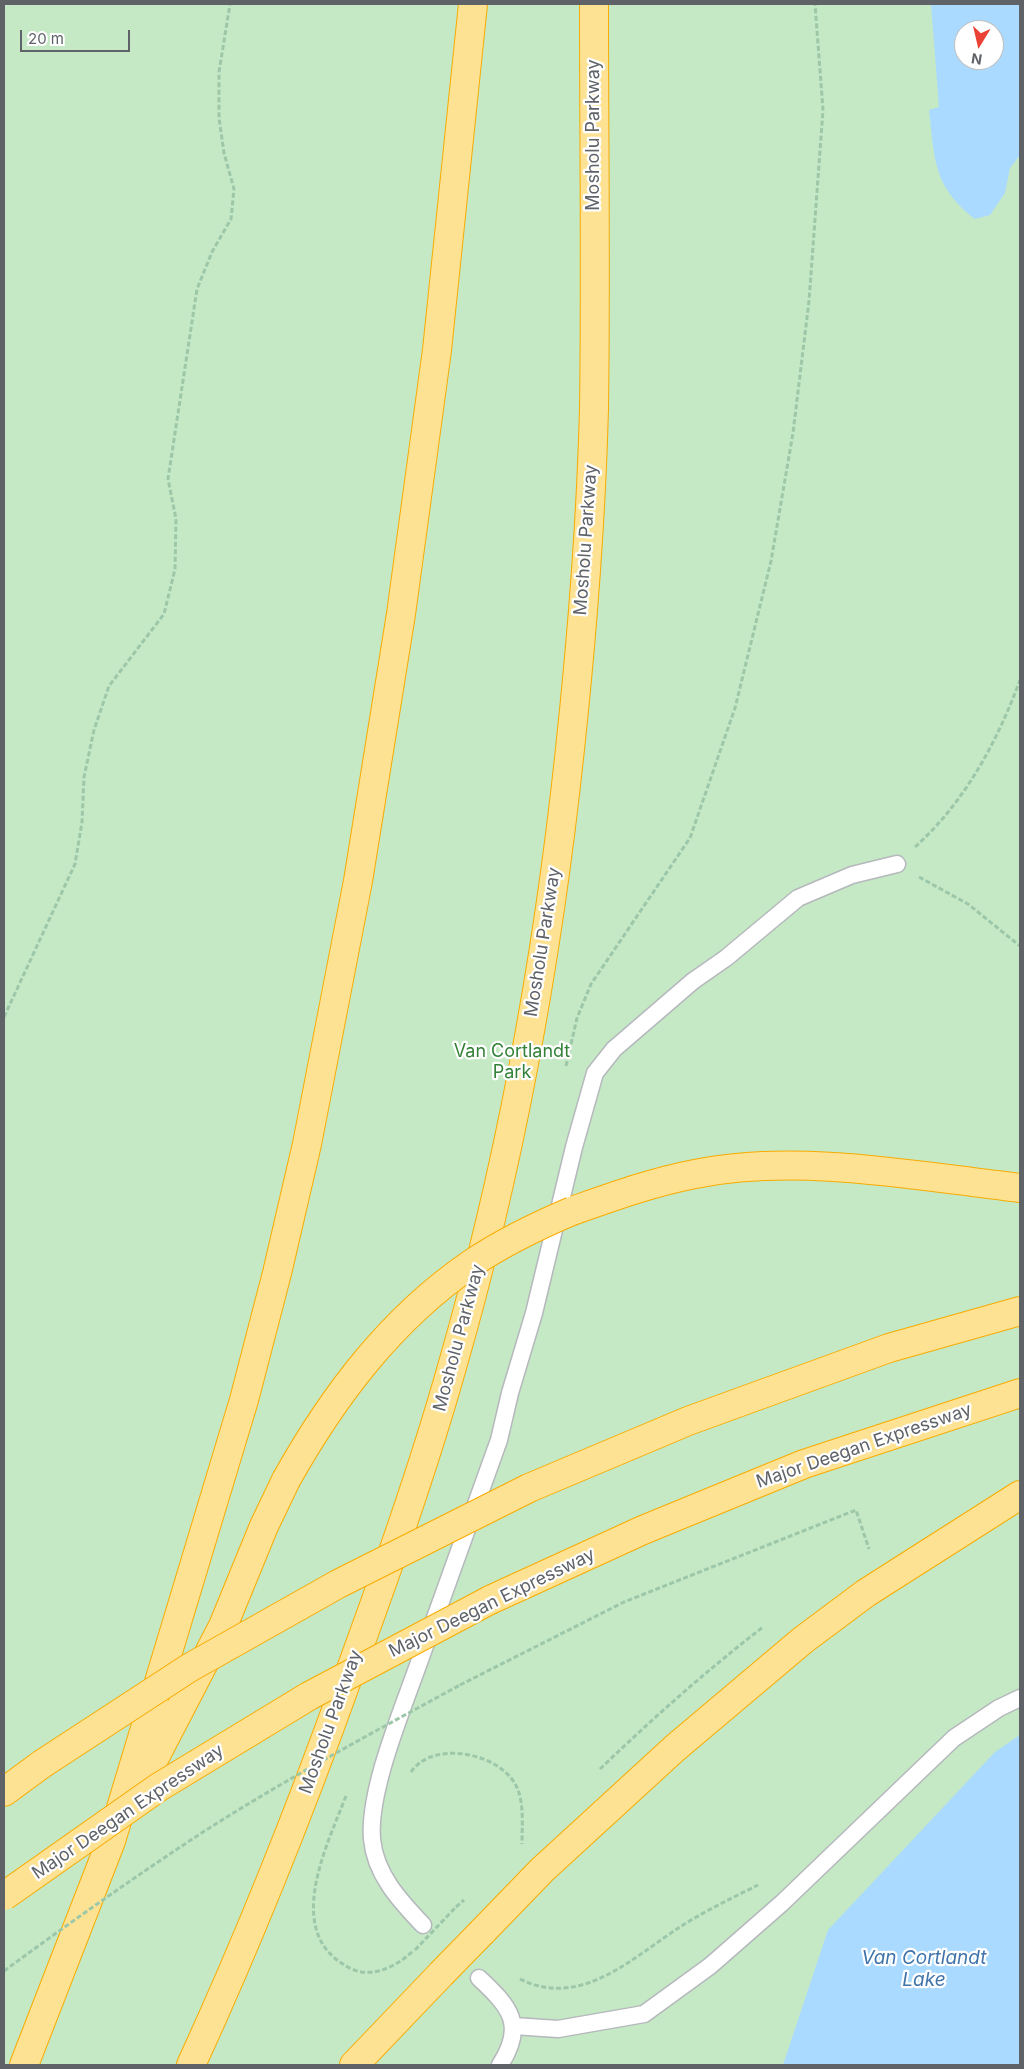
<!DOCTYPE html>
<html>
<head>
<meta charset="utf-8">
<style>
  body { margin:0 }
  #map { position:relative; width:1024px; height:2069px; overflow:hidden; background:#f1efe8; font-family:Inter,sans-serif }
  canvas { display:block }
  .frame { position:absolute; inset:0; border:5px solid #5f6368; pointer-events:none }
  .north { position:absolute; left:954px; top:20px; width:50px; height:50px; box-sizing:border-box; background:#fff; border:1px solid #bfc1c3; border-radius:50%; rotate:189deg; font-size:14px; font-weight:700; line-height:20px; text-align:center; color:#5f6368 }
  .north::after { content:''; display:block; margin:auto; width:18px; height:22px; background:#ea4335; clip-path:polygon(50% 0,100% 100%,50% 72%,0 100%) }
  .scale { position:absolute; left:20px; top:30px; width:110px; height:22px; box-sizing:border-box; border:2px solid #5f6368; border-top:0; padding-left:6px; font-size:15px; line-height:18px; white-space:nowrap; color:#5f6368; -webkit-text-stroke:4px #fff; paint-order:stroke }
</style>
</head>
<body>
<div id="map">
<canvas width="1024" height="2069"></canvas>
<div class="frame"></div>
<div class="north">N</div>
<div class="scale">20 m</div>
</div>
<script>
const c = document.querySelector('canvas').getContext('2d');
c.lineJoin = 'round';
function fill(path, color) { c.fillStyle = color; c.fill(path, 'evenodd'); }
function stroke(path, color, width, dash) { c.strokeStyle = color; c.lineWidth = width; c.lineCap = dash ? 'butt' : 'round'; c.setLineDash(dash || []); c.stroke(path); }
function drawText(font, color, halo, rows, align = 'center') {
  c.font = font + ' Inter,sans-serif'; c.lineWidth = 4.5; c.setLineDash([]); c.textBaseline = 'middle'; c.strokeStyle = halo; c.fillStyle = color; for (const [text, x, y, turn = 0] of rows) {
    c.save(); c.translate(x, y); c.rotate((+turn || 0) * Math.PI / 180); c.textAlign = isNaN(turn) ? turn : align; if (halo) c.strokeText(text, 0, 0); c.fillText(text, 0, 0); c.restore();
  }
}
const green = new Path2D(`
  M4,4H1020V2065H4ZM964,30H994V60H964Z`);
const water = new Path2D(`
  M931,4H1020V155L1010,168L1005,193L990,215L975,219C933,186 935,161 929,110L939,107ZM964,30H994V60H964Z
  M1020,1735V2065H783L828,1930L995,1752Z`);
const path = new Path2D(`
  M915,847C965,802 997,742 1020,680
  M919,877L968,904L1020,946
  M4,1017L75,864L82,822L84,777L94,730L109,686L164,614L175,569L176,519L168,479L197,289L212,252L231,219L234,189L224,153L219,118V72L230,4
  M566,1066L577,1018L591,984L690,838L735,708L771,561L793,433L809,301L823,110L815,4
  M460,1685L624,1602L856,1510L869,1549
  M600,1769C652,1719 706,1671 763,1627
  M411,1772C434,1738 505,1754 518,1790C524,1806 522,1827 522,1844
  M346,1796C326,1848 281,1936 352,1969C373,1979 399,1965 414,1950
  M456,1907L464,1900
  M520,1979C582,2010 634,1956 683,1925C707,1910 732,1898 758,1885`);
const lane = new Path2D(`
  M423,1925C400,1901 375,1874 372,1839C368,1792 401,1713 417,1668C445,1592 472,1516 499,1440L510,1393L534,1313L574,1147L595,1073L614,1049L693,981L726,958L798,898L852,875L897,864
  M479,1978C510,2007 526,2025 500,2065
  M514,2026L558,2029L644,2014L710,1966L782,1903L954,1738L999,1708L1020,1698`);
const highway = new Path2D(`
  M572,1211C612,1197 653,1182 695,1174C797,1153 918,1176 1020,1188
  M529,1488L688,1421L889,1348L1020,1311
  M490,1600L643,1530L804,1464L1020,1393
  M142,1782L223,1626L264,1526L286,1480
  M4,1792L42,1764
  M482,1932L542,1870L675,1748L803,1640L866,1593L1020,1495
  M24,2065L111,1841L244,1400L277,1273L307,1144L358,881L401,614L437,350L473,4
  M191,2065C249,1939 300,1811 347,1680C385,1576 422,1473 452,1367C510,1166 548,957 570,749C582,637 591,522 594,409C596,274 594,139 594,4
  M354,2065L441,1974`);
const pathBridge = new Path2D(`
  M415,1950L456,1907
  M4,1971C68,1924 133,1878 200,1834C284,1780 372,1733 460,1685`);
const highwayBridge = new Path2D(`
  M286,1480C333,1396 391,1319 471,1264C503,1242 537,1226 572,1211
  M42,1764L189,1668L338,1584L529,1488
  M4,1896L159,1787L309,1696L490,1600
  M441,1974L482,1932`);
const streetNames = [
  ["Mosholu Parkway",594,135,-90],
  ["Mosholu Parkway",586,540,-86],
  ["Mosholu Parkway",543,942,-81],
  ["Mosholu Parkway",459,1338,-75],
  ["Major Deegan Expressway",864,1446,-19],
  ["Major Deegan Expressway",492,1603,-26],
  ["Mosholu Parkway",331,1722,-70],
  ["Major Deegan Expressway",128,1812,-34]
];
const parkNames = [
  ["Van Cortlandt",512,1052],
  ["Park",512,1073]
];
const waterNames = [
  ["Van Cortlandt",924,1958],
  ["Lake",924,1980]
];
fill(green, '#c5e8c5');
fill(water, '#aadaff');
stroke(lane, '#b5b8bc', 19);
stroke(highway, '#f9ab00', 30);
stroke(path, '#9cc7a9', 3, [5, 2.5]);
stroke(lane, '#fff', 16);
stroke(highway, '#fde293', 28);
stroke(highwayBridge, '#f9ab00', 30, []);
stroke(pathBridge, '#9cc7a9', 3, [5, 2.5]);
stroke(highwayBridge, '#fde293', 28);
drawText('18px', '#5f6368', '#fff', streetNames);
drawText('18px', '#348238', '#fff', parkNames);
drawText('italic 19px', '#4174aa', '#fff', waterNames);
</script>
</body>
</html>
